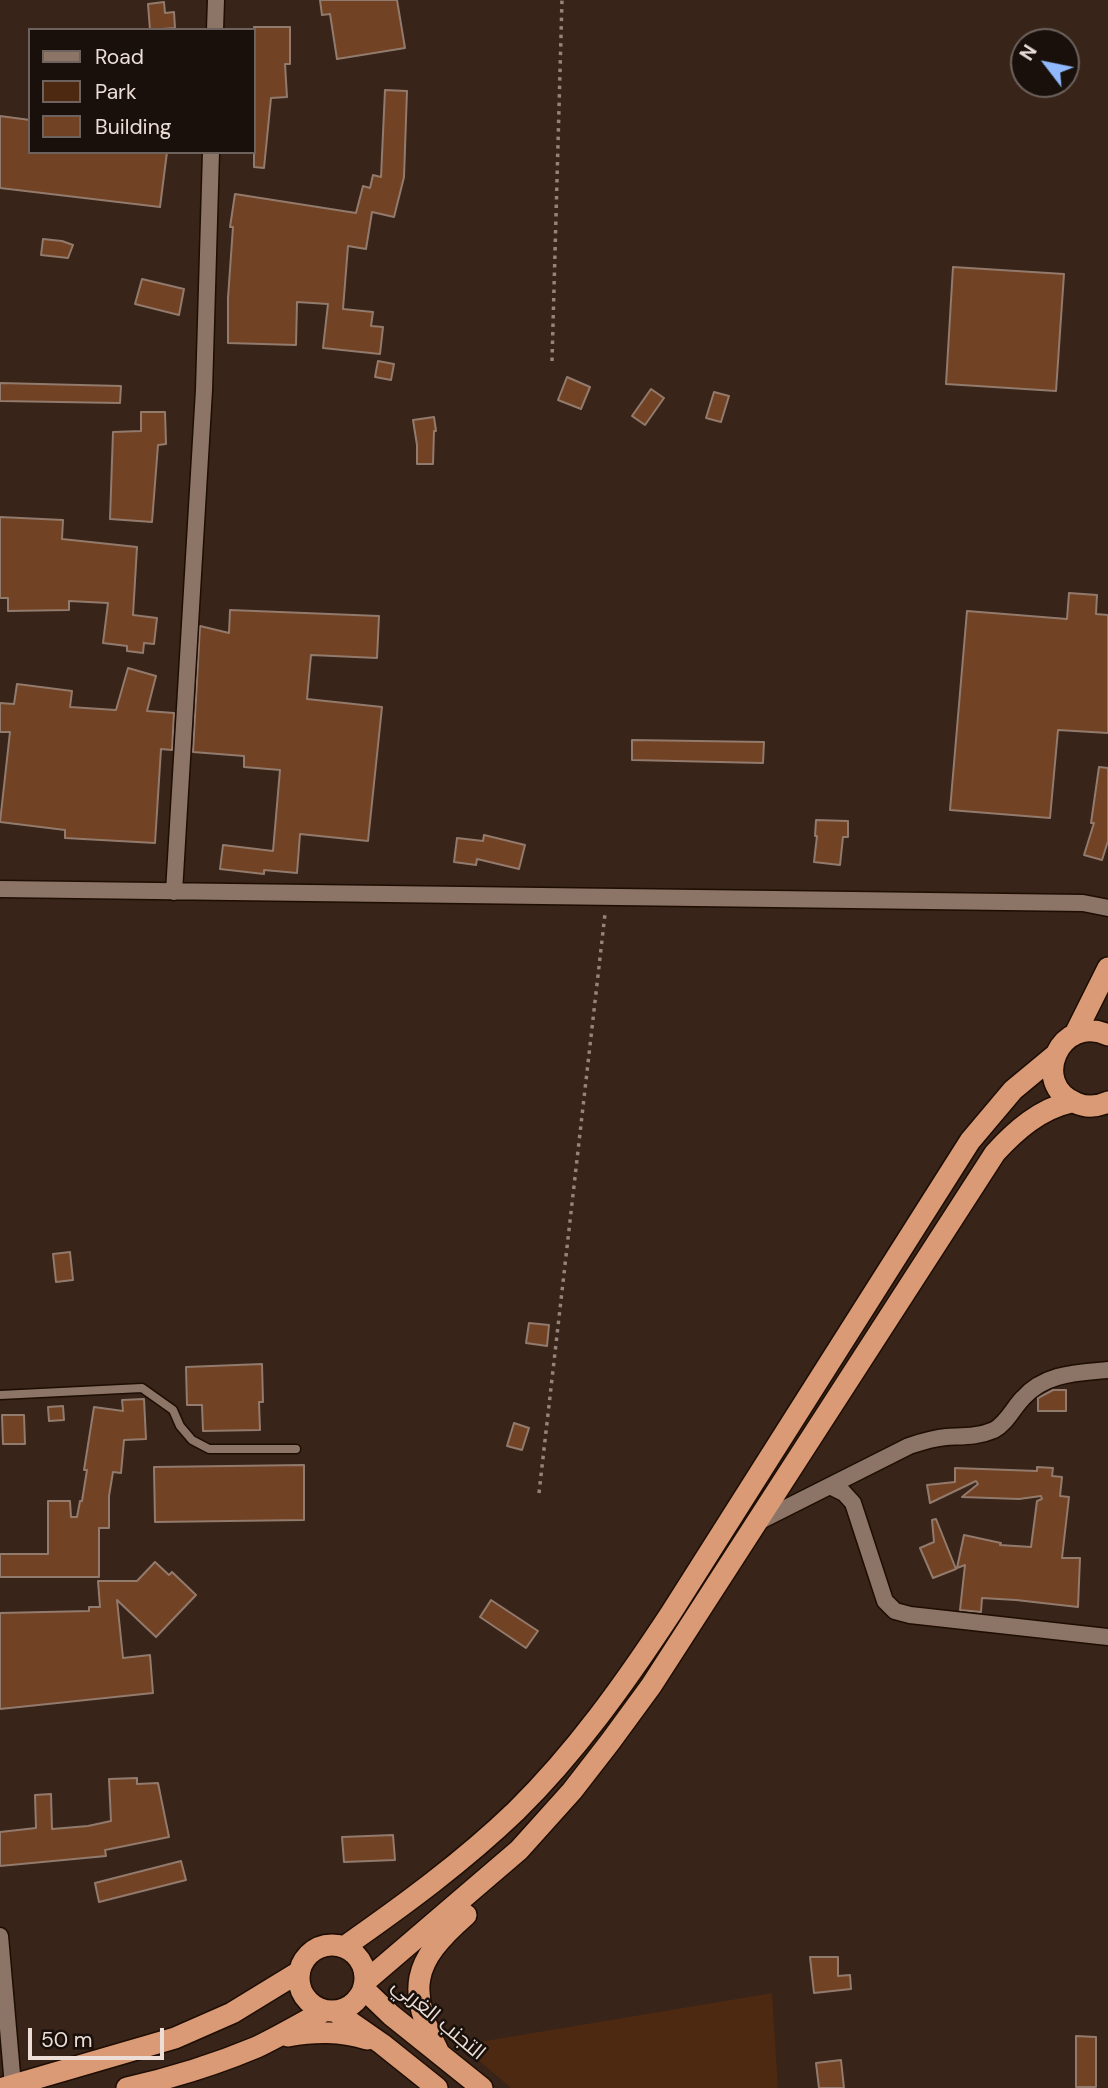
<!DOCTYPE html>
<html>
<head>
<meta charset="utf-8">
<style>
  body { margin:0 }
  #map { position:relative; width:1108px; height:2088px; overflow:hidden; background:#382418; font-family:"DM Sans",sans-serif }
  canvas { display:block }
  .legend { position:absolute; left:28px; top:28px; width:228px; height:126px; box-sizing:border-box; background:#19100b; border:2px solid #6d625d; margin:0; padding:9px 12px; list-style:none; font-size:21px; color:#ecded7 }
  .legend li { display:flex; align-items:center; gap:14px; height:35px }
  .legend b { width:35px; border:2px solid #6d625d }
  .north { position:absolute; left:1010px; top:28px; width:70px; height:70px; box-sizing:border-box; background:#19100b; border:2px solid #6d625d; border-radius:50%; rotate:302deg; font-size:19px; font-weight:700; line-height:28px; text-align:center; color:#ecded7 }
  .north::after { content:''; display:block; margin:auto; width:24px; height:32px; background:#90b8fd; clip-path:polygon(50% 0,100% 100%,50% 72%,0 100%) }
  .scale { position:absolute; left:28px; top:2028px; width:136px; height:32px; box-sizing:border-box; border:4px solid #ecded7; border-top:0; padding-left:9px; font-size:21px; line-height:24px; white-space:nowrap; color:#ecded7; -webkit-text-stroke:5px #19100b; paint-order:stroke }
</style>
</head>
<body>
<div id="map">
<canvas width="1108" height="2088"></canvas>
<ul class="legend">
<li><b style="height:9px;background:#8c7466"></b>Road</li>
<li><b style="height:19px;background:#4d2911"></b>Park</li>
<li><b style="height:19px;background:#724225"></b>Building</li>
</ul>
<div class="north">N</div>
<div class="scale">50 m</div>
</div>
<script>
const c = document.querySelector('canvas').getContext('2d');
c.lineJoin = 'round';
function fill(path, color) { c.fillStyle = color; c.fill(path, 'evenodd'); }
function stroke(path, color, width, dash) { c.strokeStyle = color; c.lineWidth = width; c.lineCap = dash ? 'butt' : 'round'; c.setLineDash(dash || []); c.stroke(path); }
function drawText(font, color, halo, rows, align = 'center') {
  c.font = font + ' "DM Sans",Cairo,sans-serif'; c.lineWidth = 5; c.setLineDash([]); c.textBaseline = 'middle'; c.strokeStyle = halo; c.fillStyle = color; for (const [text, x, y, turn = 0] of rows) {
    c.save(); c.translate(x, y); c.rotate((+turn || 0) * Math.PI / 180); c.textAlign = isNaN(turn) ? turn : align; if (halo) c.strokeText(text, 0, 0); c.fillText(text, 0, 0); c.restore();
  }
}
const green = new Path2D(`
  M772,1993L778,2088H511L461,2045Z`);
const building = new Path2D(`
  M320,0H397L405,48L337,59L330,14L322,15Z
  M164,2L165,13L174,12L175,28L150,30L148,4Z
  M254,27H290V64H285L287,97L271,98L264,168L254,167Z
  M385,90L407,91L404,177L394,217L372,212L366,249L348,246L343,309L373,312L371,326L383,327L380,354L323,348L328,304L297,302L296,345L228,343V298L233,227H230L235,194L356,213L363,186L370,188L373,175L381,177Z
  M0,116L30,120V152H167L160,207L0,188Z
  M43,239L62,241L73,245L68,258L41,255Z
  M953,267L1064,274L1056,391L946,384Z
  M142,279L184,289L179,315L135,304Z
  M378,361L394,364L391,380L375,377Z
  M567,377L590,387L581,409L558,400Z
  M0,383L121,386L120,403L0,401Z
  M651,389L664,398L645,425L632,416Z
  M714,392L729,396L721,422L706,418Z
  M141,412H165L166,444L158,445L152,522L110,519L113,432L141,431Z
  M434,417L436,431H434L433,464H417V445L413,420Z
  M0,517L63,520L62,539L137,547L133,615L157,618L154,644L144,643L143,653L127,651V646L103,643L108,603L69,601V610L8,611V598H0Z
  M1069,593L1097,595L1096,614L1108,615V733L1058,730L1050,818L950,810L967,611L1067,619Z
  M230,610L379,616L377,658L311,655L307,699L382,707L368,841L300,834L297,873L264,870V874L220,869L223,845L273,851L280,770L244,767V756L193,752L200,626L229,633Z
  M128,668L156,676L147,711L174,713L172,750L161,749L155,843L65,838V830L0,822L10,732H0V703L14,704L17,684L72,691L70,707L116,710Z
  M632,740L764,742L763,763L632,760Z
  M1099,767L1108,768V841L1102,860L1084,855L1094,823H1091Z
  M816,820L848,821V837H843L840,865L814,862L817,836H815Z
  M484,835L525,845L519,869L477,859L476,865L454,862L457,838L483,841Z
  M70,1252L73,1280L56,1282L53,1254Z
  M529,1323L549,1325L547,1346L526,1343Z
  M262,1364L263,1402H259L260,1430L203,1431L202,1405H187L186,1367Z
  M1053,1390H1066V1411H1038V1398Z
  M144,1399L146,1439L124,1440L121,1473L113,1472L109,1496V1528H99V1577H0V1554H48V1501H70L71,1517H77L80,1501H82L87,1470H84L94,1407L123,1411L122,1400Z
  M63,1406L64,1420L49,1421L48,1407Z
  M2,1415H24L25,1444H3Z
  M514,1423L529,1428L522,1450L507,1446Z
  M304,1465V1520L155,1522L154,1467Z
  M1037,1467L1053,1468L1052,1476L1062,1477L1060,1496L1069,1497L1062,1558H1080L1078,1607L1016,1600L982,1598L981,1612L960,1610L965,1565L957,1568L964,1535L1001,1543L1000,1545L1031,1547L1037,1501L1042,1499L1041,1496L1019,1499L962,1497L978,1484L976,1481L930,1503L927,1485L955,1482V1468L1037,1471Z
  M936,1519L956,1569L933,1578L920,1548L934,1542L932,1520Z
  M155,1562L169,1575L172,1572L196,1595L156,1637L117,1600L123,1658L150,1655L153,1693L0,1709V1613L89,1611V1607H100L98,1581H137Z
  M491,1600L538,1631L526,1648L480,1617Z
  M137,1778V1784L158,1783L169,1837L105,1850L106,1856L0,1866V1832L36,1828L35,1795L51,1794L52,1829L88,1826L111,1821L109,1779Z
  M393,1835L395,1860L344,1862L342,1837Z
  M181,1861L186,1880L99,1902L95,1883Z
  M810,1957H838V1976L850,1975L851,1989L814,1993Z
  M1076,2036L1096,2037V2087H1076Z
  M841,2060L844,2088H819L816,2063Z`);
const path = new Path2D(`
  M552,361L562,0
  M539,1493L605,914`);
const lane = new Path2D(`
  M0,1395L142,1388L173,1410L180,1426L192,1440L209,1449H296`);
const street = new Path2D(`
  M215,30L216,0
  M0,889L1083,903L1108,908
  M174,892L204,390L211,152
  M830,1486L844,1493L853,1503L885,1601L895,1611L910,1615L1108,1637
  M756,1523L909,1446C921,1442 933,1438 946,1437C962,1436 978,1437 994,1430C1007,1423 1013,1408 1023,1398C1045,1373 1077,1373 1108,1370
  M0,1936L13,2086`);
const highway = new Path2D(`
  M1075,1034L1108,968
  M1108,1035C1060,1013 1029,1084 1076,1103C1087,1108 1097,1107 1108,1102
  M299 1978a33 33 0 1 1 66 0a33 33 0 1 1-66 0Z
  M344,1947C404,1905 463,1862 516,1811C576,1752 625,1683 671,1613L970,1141L1013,1090L1054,1056
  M366,1981L519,1850L572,1791L610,1742L651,1686L995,1153C1016,1130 1040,1109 1071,1102
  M364,1989L391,2015L482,2088
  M336,2012L382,2044L437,2088
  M288,2036C316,2031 340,2031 367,2039
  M439,2053C407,1989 411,1963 466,1915
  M3,2088L175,2038L232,2013L299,1972
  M127,2088C172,2078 214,2065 257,2047C280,2036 302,2023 324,2011`);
const streetNames = [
  ["التجنب الغربي",438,2020,40]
];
fill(green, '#4d2911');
fill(building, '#724225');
stroke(building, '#927a6c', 2);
stroke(lane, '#1e0d03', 11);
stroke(street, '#1e0d03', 19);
stroke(highway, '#1e0d03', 24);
stroke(path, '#95847b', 3.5, [3.5, 5]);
stroke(lane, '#8c7466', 8);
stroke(street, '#8c7466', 16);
stroke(highway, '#d99a75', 21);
drawText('21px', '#ecded7', '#19100b', streetNames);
</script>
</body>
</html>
